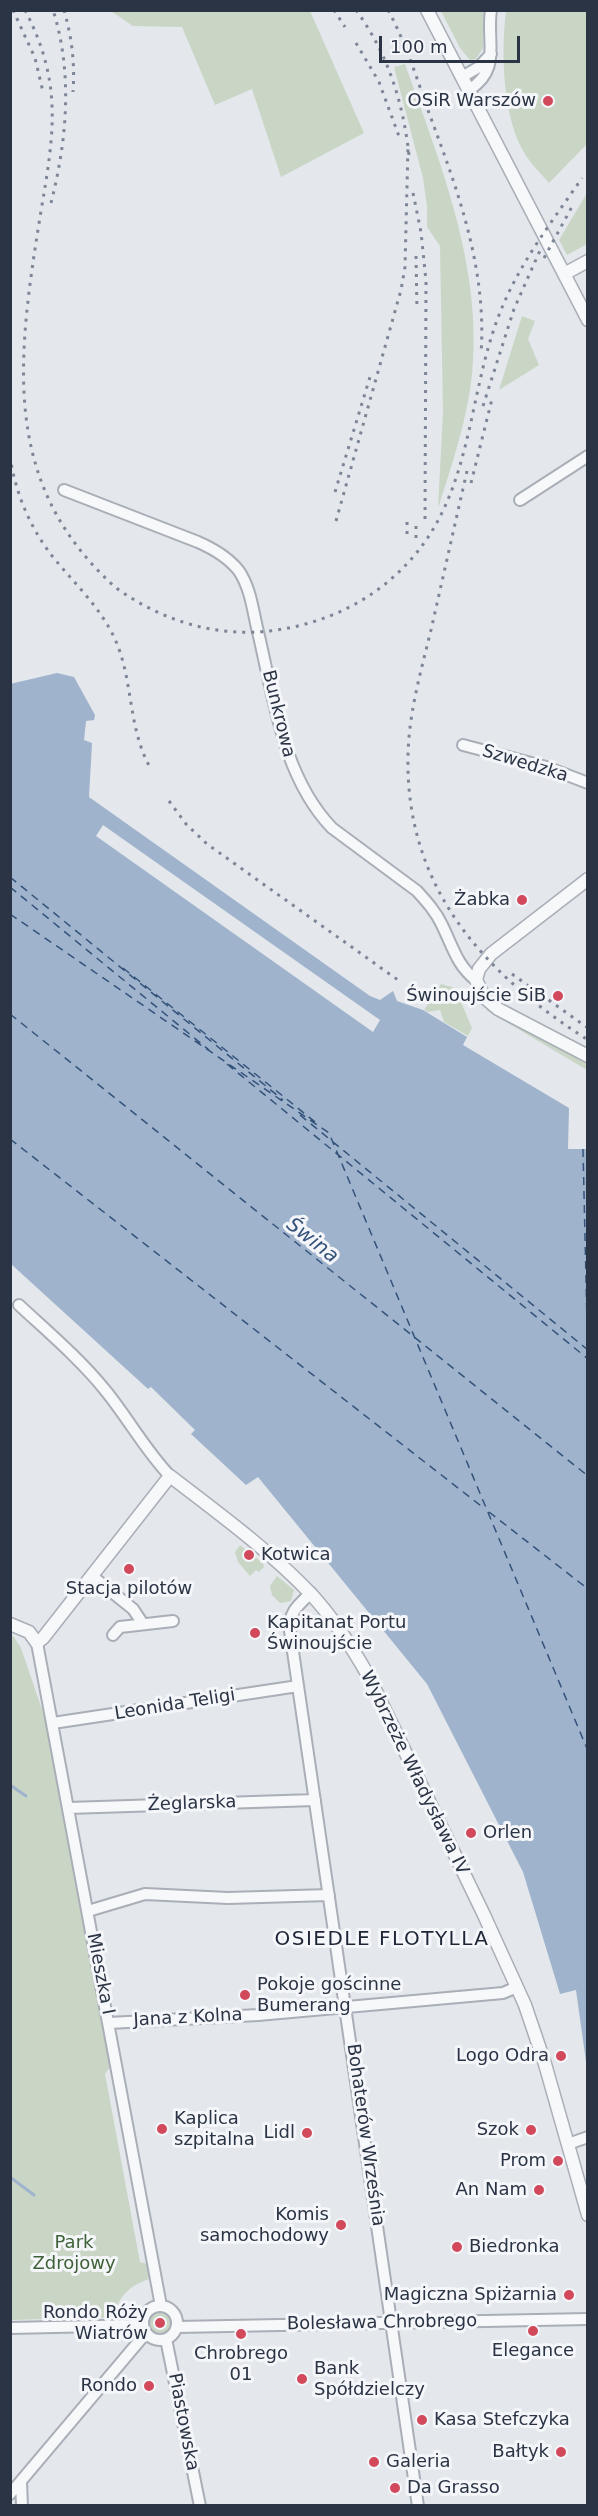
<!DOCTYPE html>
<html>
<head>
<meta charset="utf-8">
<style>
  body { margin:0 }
  #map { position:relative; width:598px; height:2516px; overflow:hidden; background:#e4e7ec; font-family:"DejaVu Sans",sans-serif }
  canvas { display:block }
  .frame { position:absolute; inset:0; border:12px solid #2b3445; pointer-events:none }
  .scale { position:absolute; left:379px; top:36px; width:141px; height:27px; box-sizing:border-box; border:3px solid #2b3445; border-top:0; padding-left:8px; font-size:18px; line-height:21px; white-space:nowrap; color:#2b3445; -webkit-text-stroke:4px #f4f6f9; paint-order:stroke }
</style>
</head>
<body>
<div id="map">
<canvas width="598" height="2516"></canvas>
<div class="frame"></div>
<div class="scale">100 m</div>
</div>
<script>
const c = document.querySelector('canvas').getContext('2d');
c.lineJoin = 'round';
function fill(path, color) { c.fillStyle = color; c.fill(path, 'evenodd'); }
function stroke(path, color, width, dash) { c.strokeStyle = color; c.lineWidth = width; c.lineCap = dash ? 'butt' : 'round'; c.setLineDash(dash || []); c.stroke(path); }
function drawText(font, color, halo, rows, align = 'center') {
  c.font = font + ' "DejaVu Sans",sans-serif'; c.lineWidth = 6; c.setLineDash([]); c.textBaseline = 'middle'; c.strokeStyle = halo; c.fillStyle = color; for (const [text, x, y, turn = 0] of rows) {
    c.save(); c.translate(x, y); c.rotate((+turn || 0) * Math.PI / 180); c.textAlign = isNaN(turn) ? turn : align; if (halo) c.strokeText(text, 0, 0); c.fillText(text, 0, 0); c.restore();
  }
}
const green = new Path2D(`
  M111,11H310L364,133L281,177L252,89L215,105L182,27L133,26Z
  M441,11H484L483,48L476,59L470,60L460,48Z
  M506,11H587V144L549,183C541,174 531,164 525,154C502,117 501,52 506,11Z
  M405,64C440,163 483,267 472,375C467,420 452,465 438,508L443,412L440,246L427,227V206L423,178L394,67Z
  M587,193V244L567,255L559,240Z
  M522,316L535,321L528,339L539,365L499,390Z
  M441,984L455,988L472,1028L468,1036L444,1022L440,1010L428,1012L424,1010Z
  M486,1010H489L587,1061V1070Z
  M240,1545L263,1563L264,1567L259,1572L256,1570L250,1576L238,1562L235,1552Z
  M277,1576L294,1590L291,1601L280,1603L272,1595L270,1586Z
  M10,1635L14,1637L21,1648L47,1724L78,1880L110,2067L105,2074L140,2262L147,2264L149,2279C130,2286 118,2295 115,2317L11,2320Z
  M149 2322a11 11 0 1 1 22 0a11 11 0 1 1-22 0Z`);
const water = new Path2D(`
  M57,673L74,677L95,715L94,720L86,721L84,740L92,743L89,797L370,996L380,1000L393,991L397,1001L423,1010L467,1037L463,1045L569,1108L568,1149H587V2069L576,1990L560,1994L523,1872L427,1684L258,1477L246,1485L191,1434L195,1430L151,1387L148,1389L11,1264L10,684Z`);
const pier = new Path2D(`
  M103,825L380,1020L373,1032L96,836Z`);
const stream = new Path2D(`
  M10,1785L26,1796
  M10,2177L34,2195`);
const ferry = new Path2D(`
  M10,877L283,1100
  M10,887L209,1050
  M10,914L329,1133L588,1751
  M123,968L319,1125
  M10,1014L588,1476
  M227,1064L588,1359
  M300,1115L588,1350
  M10,1139L485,1509
  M583,1149L588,1368
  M489,1512L588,1589`);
const minor = new Path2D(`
  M462,77L479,67L491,54
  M469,90C502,69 486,42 491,10
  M64,490L198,542C214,549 228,557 239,571C251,589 253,612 258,632C274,699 283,777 332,828L417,891C427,902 436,912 442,925C452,945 457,966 476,980
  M520,500L588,456
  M463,745L546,767L588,783
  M19,1305C48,1332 80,1359 105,1390C128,1418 145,1450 170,1476
  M92,1576L133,1609L143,1624
  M311,1593C298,1605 288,1613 290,1631L418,2506
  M113,1635L120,1627L173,1621
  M37,1643L161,2306
  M53,1723L298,1686
  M68,1808L315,1800
  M88,1911L145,1894L228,1898L329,1895
  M109,2023L258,2015L503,1993L517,1987
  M568,2144L588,2137
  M143 2323a17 17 0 1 1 34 0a17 17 0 1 1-34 0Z
  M177,2327L588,2319
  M10,2328L143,2325
  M166,2339L200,2506
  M21,2482L22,2506
  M10,2494L146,2333`);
const tertiary = new Path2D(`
  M427,10L588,320
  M564,274L588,261
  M588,879L491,954L479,969L476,980L485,998L498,1009L588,1056
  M10,1624L29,1632L37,1643L43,1638L170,1476C218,1513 269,1550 311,1594C334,1619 352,1647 369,1677L484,1915L525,2005L545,2064L588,2215`);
const rail = new Path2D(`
  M13,10L35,58L43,92
  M25,10C63,83 54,134 41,211C17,359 0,483 115,587C161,621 219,639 277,630C330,622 378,598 413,557C470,491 468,404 495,326C514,270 549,226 582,178
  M64,10C72,38 75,64 73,92
  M334,10L345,27
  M356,10C388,54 403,102 409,155
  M388,10C406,43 417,79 429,113C458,191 487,269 481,354
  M356,43L379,82L400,139
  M413,193L421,232L426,281L425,522
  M51,203C67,140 73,73 53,10
  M416,256L417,310
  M544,258L574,203
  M483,406L514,309L542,246
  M10,456C15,492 30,528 53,557C74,583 99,606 114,637C134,679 127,728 151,769
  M467,471C455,524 443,577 431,630C421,671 409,712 408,755C405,887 483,973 588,1040
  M471,483L492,399
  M335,492L370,377
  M336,521L401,290L405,267L408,146
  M407,522V538
  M416,538V522
  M169,801L186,824L207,844L398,980
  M512,974L588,1028`);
const markers = [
  [548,101,6,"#d1495b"],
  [522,900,6,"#d1495b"],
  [558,996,6,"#d1495b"],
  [249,1555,6,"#d1495b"],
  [129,1569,6,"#d1495b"],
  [255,1633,6,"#d1495b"],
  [471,1833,6,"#d1495b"],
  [245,1995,6,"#d1495b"],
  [561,2056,6,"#d1495b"],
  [162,2129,6,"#d1495b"],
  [531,2130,6,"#d1495b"],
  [307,2133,6,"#d1495b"],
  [558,2161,6,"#d1495b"],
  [539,2190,6,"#d1495b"],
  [341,2225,6,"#d1495b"],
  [457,2247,6,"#d1495b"],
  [569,2295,6,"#d1495b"],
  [160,2323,6,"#d1495b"],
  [533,2331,6,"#d1495b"],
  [241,2334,6,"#d1495b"],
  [302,2379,6,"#d1495b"],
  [149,2386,6,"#d1495b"],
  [422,2420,6,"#d1495b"],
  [561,2452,6,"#d1495b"],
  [374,2462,6,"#d1495b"],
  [395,2488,6,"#d1495b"]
];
const poiNames = [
  ["OSiR Warszów",536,101],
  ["Żabka",510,900],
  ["Świnoujście SiB",546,996],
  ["Kotwica",261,1555,"left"],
  ["Stacja pilotów",129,1589,"center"],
  ["Kapitanat Portu",267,1623,"left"],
  ["Świnoujście",267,1644,"left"],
  ["Orlen",483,1833,"left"],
  ["Pokoje gościnne",257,1985,"left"],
  ["Bumerang",257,2006,"left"],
  ["Logo Odra",549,2056],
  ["Kaplica",174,2119,"left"],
  ["szpitalna",174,2140,"left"],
  ["Szok",519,2130],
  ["Lidl",295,2133],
  ["Prom",546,2161],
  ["An Nam",527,2190],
  ["Komis",329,2215],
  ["samochodowy",329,2236],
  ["Biedronka",469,2247,"left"],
  ["Magiczna Spiżarnia",557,2295],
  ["Rondo Róży",148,2313],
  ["Wiatrów",148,2334],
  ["Elegance",533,2351,"center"],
  ["Chrobrego",241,2354,"center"],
  ["01",241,2375,"center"],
  ["Bank",314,2369,"left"],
  ["Spółdzielczy",314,2390,"left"],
  ["Rondo",137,2386],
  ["Kasa Stefczyka",434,2420,"left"],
  ["Bałtyk",549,2452],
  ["Galeria",386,2462,"left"],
  ["Da Grasso",407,2488,"left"]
];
const streetNames = [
  ["Bunkrowa",278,714,76],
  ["Szwedzka",525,764,17],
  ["Leonida Teligi",175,1705,-9],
  ["Wybrzeże Władysława IV",414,1773,64],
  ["Żeglarska",192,1804,-2],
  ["Mieszka I",100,1974,79],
  ["Jana z Kolna",188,2018,-3],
  ["Bohaterów Września",365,2135,82],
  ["Bolesława Chrobrego",382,2323,-1],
  ["Piastowska",183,2422,79]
];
const parkNames = [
  ["Park",74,2243],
  ["Zdrojowy",74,2264]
];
const waterNames = [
  ["Świna",312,1241,38]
];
const neighbourhoodNames = [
  ["OSIEDLE FLOTYLLA",382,1940]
];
fill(green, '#c9d6c5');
fill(water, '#9fb4cc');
fill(pier, '#e4e7ec');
stroke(stream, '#9fb4cc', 3);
stroke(ferry, '#34527a', 1.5, [8, 6]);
stroke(minor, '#a9aeb7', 14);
stroke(tertiary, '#a9aeb7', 15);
stroke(minor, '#f7f8fa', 10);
stroke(tertiary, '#f7f8fa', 12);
stroke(rail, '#7d8696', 3, [3, 6]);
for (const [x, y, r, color] of markers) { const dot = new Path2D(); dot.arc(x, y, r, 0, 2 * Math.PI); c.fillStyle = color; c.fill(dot); stroke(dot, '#f4f6f9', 2); }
drawText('18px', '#2b3445', '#f4f6f9', poiNames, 'right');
drawText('18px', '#2b3445', '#f4f6f9', streetNames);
drawText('18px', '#3f6138', '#f4f6f9', parkNames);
drawText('italic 20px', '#34527a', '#f4f6f9', waterNames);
c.letterSpacing = '1.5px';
drawText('20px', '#1d2536', '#f4f6f9', neighbourhoodNames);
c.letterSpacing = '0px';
</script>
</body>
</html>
